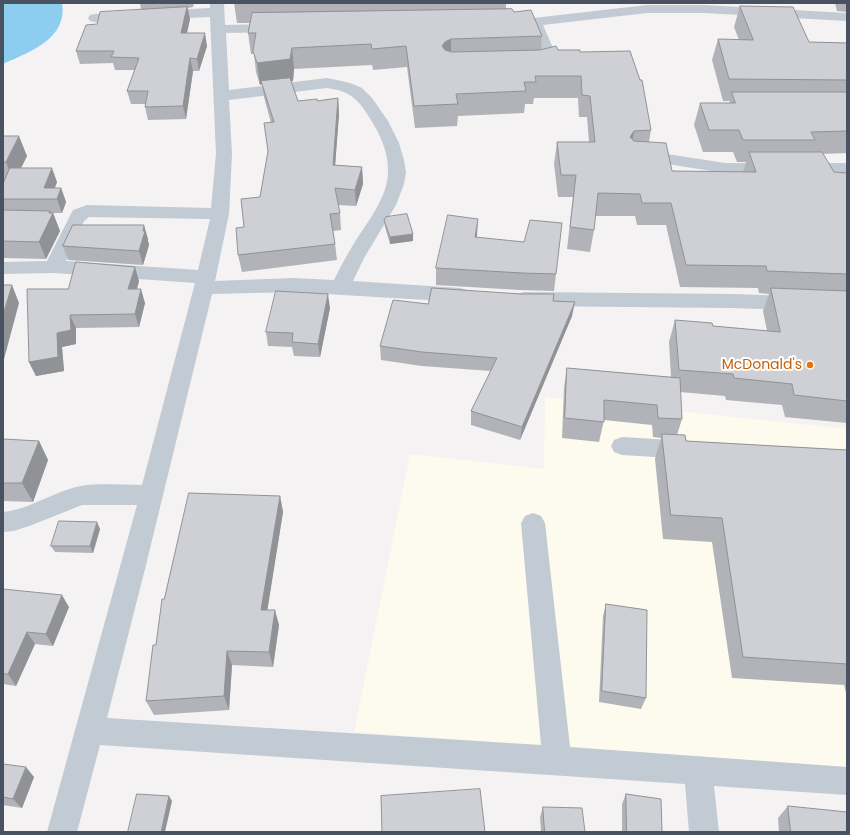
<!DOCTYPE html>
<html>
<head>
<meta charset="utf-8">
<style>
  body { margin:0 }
  #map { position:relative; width:850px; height:835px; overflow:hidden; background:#f4f2f2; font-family:Poppins,sans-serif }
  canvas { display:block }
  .frame { position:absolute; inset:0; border:4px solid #495260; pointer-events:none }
</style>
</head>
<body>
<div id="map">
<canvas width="850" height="835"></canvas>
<div class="frame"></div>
</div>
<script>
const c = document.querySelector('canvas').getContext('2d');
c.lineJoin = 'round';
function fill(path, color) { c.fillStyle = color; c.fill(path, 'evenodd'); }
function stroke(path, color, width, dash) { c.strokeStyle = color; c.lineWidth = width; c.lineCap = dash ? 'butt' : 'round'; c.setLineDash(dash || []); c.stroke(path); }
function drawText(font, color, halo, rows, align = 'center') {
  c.font = font + ' Poppins,sans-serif'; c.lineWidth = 4; c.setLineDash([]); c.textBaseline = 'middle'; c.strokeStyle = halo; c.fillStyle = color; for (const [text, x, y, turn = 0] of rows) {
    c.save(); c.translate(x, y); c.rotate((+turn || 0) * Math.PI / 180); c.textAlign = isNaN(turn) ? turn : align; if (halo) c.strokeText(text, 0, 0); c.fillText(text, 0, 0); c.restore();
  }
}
const commercial = new Path2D(`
  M545,397L847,429V767L354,732L410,454L544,469Z`);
const water = new Path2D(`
  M3,3H62C68,39 29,52 3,64Z`);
const minor = new Path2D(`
  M210,3H224L225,25L279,24L284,25L286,28L284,31L279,32L226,33L229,90L327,78L337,80L350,83L362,88L372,98L388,121L399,143L404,160L406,173L404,184L396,205L364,258L353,281L460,288L467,290L470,295L467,300L460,302L293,292L212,294L145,569L107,718L541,745L521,523L525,516L533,513L541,516L545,523L570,747L847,767V795L714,786L719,832H689L685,784L100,745L77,832H47L137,505H82L32,525L14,531L3,532V512C31,509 54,491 81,486C97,483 125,485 142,485L195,283L54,273L3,274V262L47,261L73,210L87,205L211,208L216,154L210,17L95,22L90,21L88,18L90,15L95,14L210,8ZM327,88C351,91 359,100 371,120C380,134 388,152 388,169C389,197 367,222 353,245C346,256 340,268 334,280L293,278L215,281L229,214L232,154L229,100ZM89,217L210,219L198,270L66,261L84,221Z
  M647,5H705L847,13V21L705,13H647L543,25L559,62L556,65L536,70L531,68L528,65L531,62L543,59L529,27L507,29L502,28L500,25L502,22L507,21Z
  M641,153L667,154L725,163H847V173H725L667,164L635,162L632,158L635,154Z
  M524,292L732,294L847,298V312L732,308L524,306L517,304L514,299L517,294Z
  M622,437L688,441L696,444L699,450L696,456L688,459L622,455L614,452L611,446L614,440Z`);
const wall = new Path2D(`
  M140,3H194L193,7L188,8L190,19L187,33L207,46L199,71H193L186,119L148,120L145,107V104H131L127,91L135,70H115L113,63L80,64L76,51L97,24L141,10Z
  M234,3H506V9L514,12L542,36L541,50H558L580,52L651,130L649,142L672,171L743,172L746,162H737L733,152H703L694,125L700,103H729L730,101H723L712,60L718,39L739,40L734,27L740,6L809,42L847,43V153L823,154L834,172L847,173V423L785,417L782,405L726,400L725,396L680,392L682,419L677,435L686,441L847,450V697L844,685L732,678L712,542L663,539L655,459L661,438L653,437L652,425L604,420L599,442L562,438L564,388L567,368L671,377L669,342L675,320L713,326L767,331L763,311L769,294L759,293L758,288L680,287L666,225H637L635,216H595L594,230L590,252L567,249L573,197H558L554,164L557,142H589L587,117H579L578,98H534L533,104H525L524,113L458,116L457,126L415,128L407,67L373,70L372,65L294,69L293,81H291L298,101H317L338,98L339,114L335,165L362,167L363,184L356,206L338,205L340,213L341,230L333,231L335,244L337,260L242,272L238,255L244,227L260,197L268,151L271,123L264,97L262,84L260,85L256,72L254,54H251L248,33L250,23H237Z
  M835,3H847V12L837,11Z
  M3,136L27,156L21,168L57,182L55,188H61L66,202L62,213H53L60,231L46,259L3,258V184L4,182H3Z
  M384,220L413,234V241L390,244L385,227Z
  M477,237L556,274L554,291L520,290L436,285V268Z
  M148,239V241L149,245L143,265L68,260L63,246Z
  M139,281L137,289L145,303L139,327L76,328V344L62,347L64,371L36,376L29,362L68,289Z
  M553,301L572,316L520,440L471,425V411L491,371L422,366L381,360L380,346L428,304Z
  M330,308L320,357L294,356L292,347L268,346L266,332Z
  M3,439L39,441L48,460L33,502L3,501Z
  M280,496L283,512L267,610L279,625L273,667L232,665L229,710L154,715L146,701L164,599Z
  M100,529L93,553L55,552L51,546Z
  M3,589L69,607L53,646L35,644L16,686L3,684Z
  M606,604L646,698L641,709L599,702L603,616Z
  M3,764L34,777L22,808L3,805Z
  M626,794L662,832H622V804Z
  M788,806L847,832H779L778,818Z
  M543,807L585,832H541L540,817Z`);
const shadedWall = new Path2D(`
  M187,7L190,19L184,46L181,33Z
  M205,33L207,46L199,71L197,59Z
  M451,39V60L442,46L445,42Z
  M292,48L294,69L293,81L262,84L261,81L262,84L260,85L257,63Z
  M190,58L193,71L186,119L183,106Z
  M338,98L339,114L334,181L333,165Z
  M634,131L630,153V137Z
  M19,136L27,156L14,182L6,162Z
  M362,167L363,184L356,206L355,190Z
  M52,168L57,182L50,199L44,188Z
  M61,188L66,202L62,213L57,199Z
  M50,211L52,216L53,213L60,231L46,259L39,242Z
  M478,219L477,236L474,254L475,237Z
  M144,225L148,239V241L149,245L143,265L139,251Z
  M413,234V241L390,244V237Z
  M135,267L139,281L133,303L128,289Z
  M12,285L19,303L3,363V315Z
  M141,289L145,303L139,327L135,314Z
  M328,294L330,308L320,357L318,344Z
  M575,302L572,316L520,440L522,427Z
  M70,315L76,328V344L62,347L64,371L36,376L29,362L57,333Z
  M39,441L48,460L33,502L22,483Z
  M280,496L283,512L265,625L261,610Z
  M97,522L100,529L93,553L90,546Z
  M62,595L69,607L53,646L46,634Z
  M275,610L279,625L273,667L269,652Z
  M27,632L35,644L16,686L8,674Z
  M227,651L232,665L229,710L224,696Z
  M26,767L34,777L22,808L13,799Z
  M169,796L172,801L165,832H161Z`);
const building = new Path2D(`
  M740,6L793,7L809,42L847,43V80L729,79L718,39L753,40Z
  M187,7L181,33H205L197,59L190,58L183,106L145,107L148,91H127L139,58L111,57L114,51H76L86,25L97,24L100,12Z
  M512,9L514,12L531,10L542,36L451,39L445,42L442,46L445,50L452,52L540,50L556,46L558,50H580V52L630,51L640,80H642L651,130L634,131L630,137L634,141L666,143L672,171L756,172L749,152H822L834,172L847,173V274L767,271L766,266L686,265L671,203H642L640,194L598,193L594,230L570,227L576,175H561L557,142H595L590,96L582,95L581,76H535L536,82H524L526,91L456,94L458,104L414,106L406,46L372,49L371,44L292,48L290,59L257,63L253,51L256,33H248L252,13Z
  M290,78L298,101L317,99V101L338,98L333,165L362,167L355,190L335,188L340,213L330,214L335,244L238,255L236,228L244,227L241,199L260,197L268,151L264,123L274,122L261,81Z
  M732,92H847V131L811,132L815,140H743L739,130H709L700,103H735Z
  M3,136H19L6,162H3Z
  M10,168H52L44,188H61L57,199H3V184Z
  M3,210L50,211L49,213H53L39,242L3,241Z
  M407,214L413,234L390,237L384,220L386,217Z
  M448,215L478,219L475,237L524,242L530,220L562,223L556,274L522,273L436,268Z
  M73,225H144L143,231H145L139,251L63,246Z
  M76,262L135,267L128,289H141L135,314L70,315L71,330L57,333L58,357L29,362L27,289H68Z
  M3,285H12L3,315Z
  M432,288L521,294H554L553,301L575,302L522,427L471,411L497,358L422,352L380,346L393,300L428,304Z
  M771,288L847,291V401L794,395L792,384L734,378L733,374L679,370L675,320L712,323L713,326L780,332Z
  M276,291L328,294L318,344L292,342L293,333L266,332Z
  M567,368L680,378L682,419L658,418L657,405L604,400V422L565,418Z
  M662,434L685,435L686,441L847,450V664L743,657L722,518L671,515Z
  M3,439L39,441L22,483H3Z
  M189,493L280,496L261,610H275L269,652L227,651L224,696L146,701L153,645H156L162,599H164Z
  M59,521L97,522L90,546H51Z
  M3,589L62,595L46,634L27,632L8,674H3Z
  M606,604L647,610L646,698L602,691Z
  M3,764L26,767L13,799L3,797Z
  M480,789L485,832H382L381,796Z
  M137,794L169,796L161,832H128Z
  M626,794L661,799L662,832H627Z
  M788,806L847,812V832H791Z
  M543,807L582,808L585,832H545Z`);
const markers = [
  [810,365,4,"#e8710a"]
];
const foodNames = [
  ["McDonald's",802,365]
];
fill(commercial, '#fdfbed');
fill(water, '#8dcdef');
fill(minor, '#c2cad3');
fill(wall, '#b1b3b8');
fill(shadedWall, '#909296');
fill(building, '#ced0d6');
stroke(building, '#909296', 1);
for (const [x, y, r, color] of markers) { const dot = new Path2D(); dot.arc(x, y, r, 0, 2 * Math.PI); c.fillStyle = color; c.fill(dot); stroke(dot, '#fff', 1.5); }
drawText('14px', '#c56008', '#fff', foodNames, 'right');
</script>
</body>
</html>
